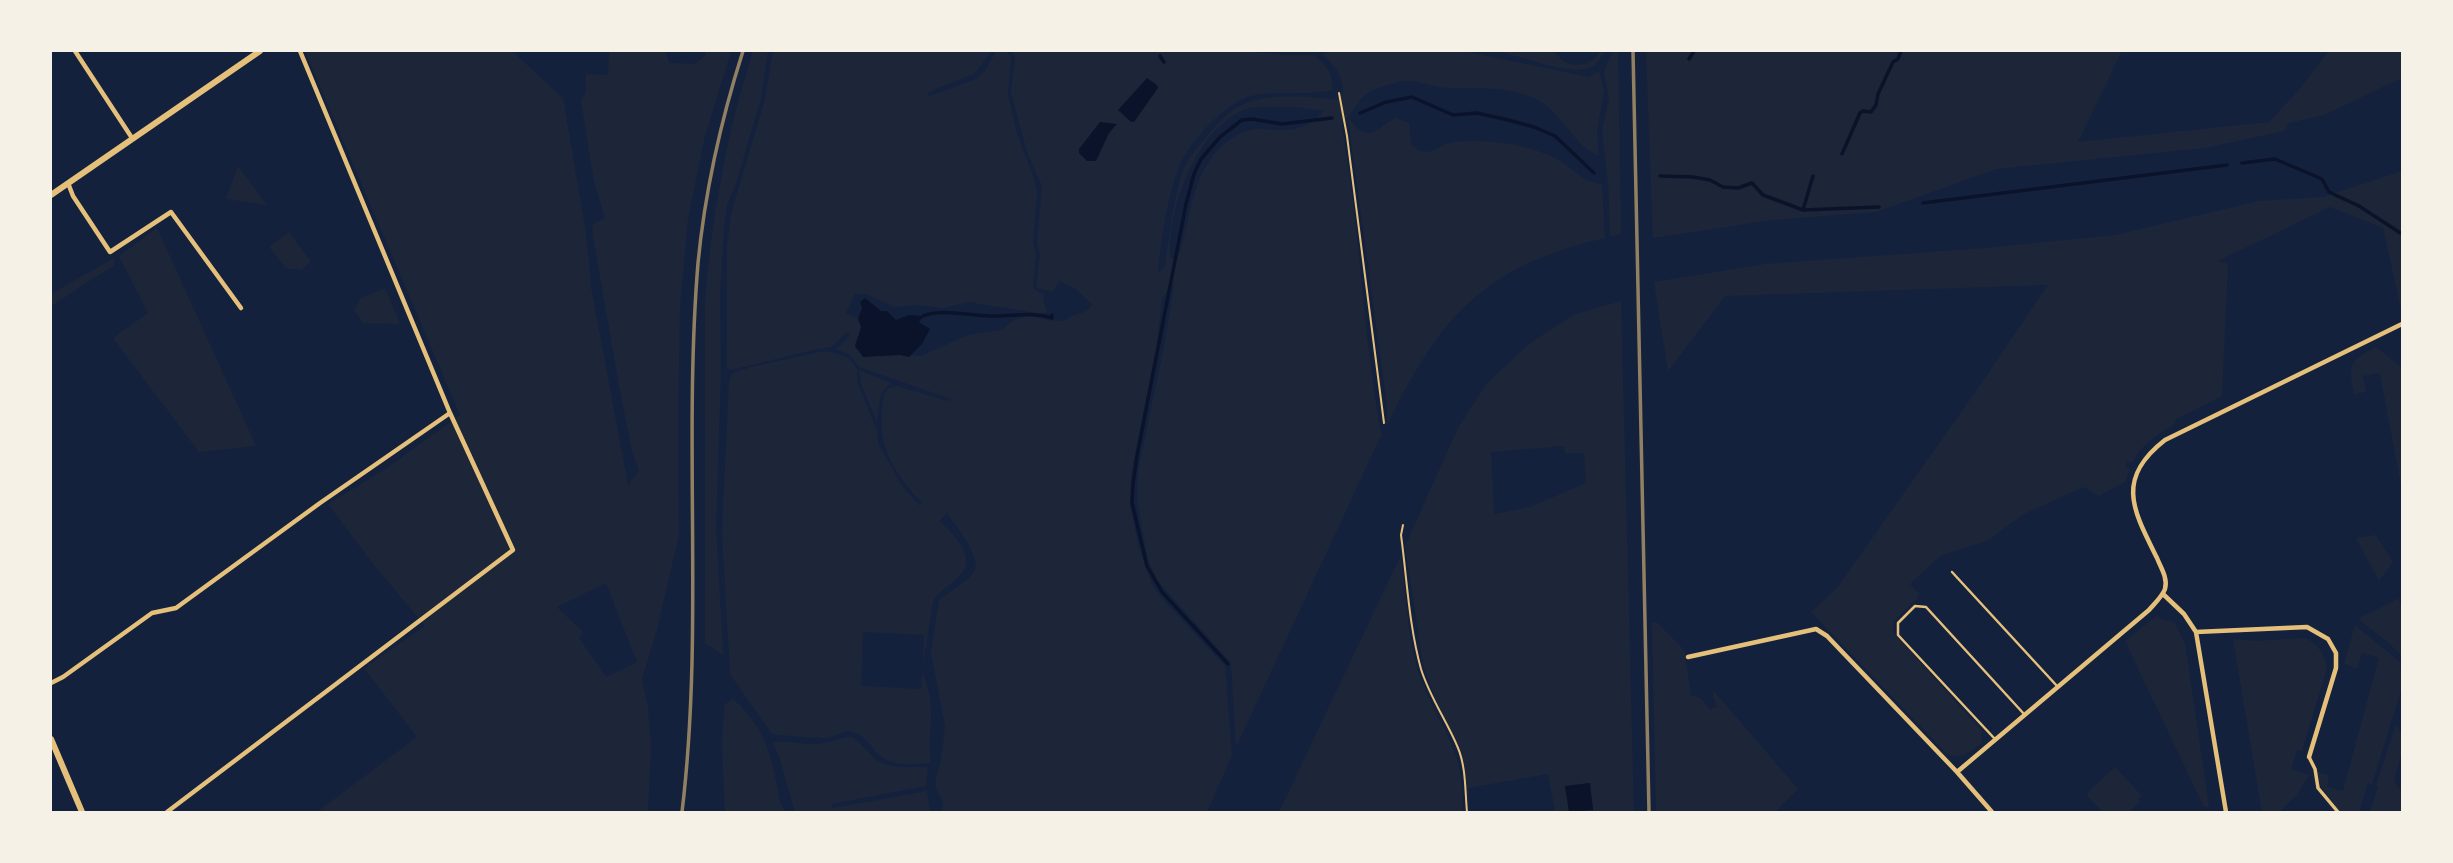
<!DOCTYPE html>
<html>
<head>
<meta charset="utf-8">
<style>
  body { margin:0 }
  #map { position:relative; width:2453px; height:863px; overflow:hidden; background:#14213d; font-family:"PT Sans Narrow",sans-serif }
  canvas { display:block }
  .frame { position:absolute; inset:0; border:52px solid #f6f1e7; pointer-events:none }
</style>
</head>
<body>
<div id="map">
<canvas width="2453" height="863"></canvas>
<div class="frame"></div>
</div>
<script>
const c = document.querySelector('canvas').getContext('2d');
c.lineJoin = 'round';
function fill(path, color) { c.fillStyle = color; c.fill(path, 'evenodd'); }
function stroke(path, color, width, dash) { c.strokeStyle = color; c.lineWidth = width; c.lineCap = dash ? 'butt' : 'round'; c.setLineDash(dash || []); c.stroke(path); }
const green = new Path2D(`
  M305,51H512L563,98L586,233L591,287L628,485L639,471L632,451L620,391L593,236L592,225L605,218L594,182L581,100L586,92V74L608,75L609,51H666L669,63L695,64L705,56V51H731L704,140L688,219L680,305L678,432L679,535L657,629L642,679L648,708L651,747L648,812H317L417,737L364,668L425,626L374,565L328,504L387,468L460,415ZM606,583L637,662L606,677L579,638L583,632L557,607Z
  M753,51H768L761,98L736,184L727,205L724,226L720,295L721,376L716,524L723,655L705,643V301C712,216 727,132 753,51Z
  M773,51H992L974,74L933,90L928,93L927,97L976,79L985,71L996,51H1007L1011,57L1008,94L1017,134L1034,178L1037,192L1033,239L1036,256L1033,286L1035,290L1044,294L1043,301L1047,311L1043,314L968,302L943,308L917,305L894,307L867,294H855L846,313L858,319L861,327L855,347L862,353L921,356L968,335L1002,330C1024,308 1034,320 1059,321C1065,322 1069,317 1074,315C1083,312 1087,313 1092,304L1076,289L1059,281L1053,292L1036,288L1040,253L1037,245L1042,186L1028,155L1011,93L1015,57L1011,51H1246L1284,55H1314C1325,64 1335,75 1332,90C1305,96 1277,90 1251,96C1225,103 1189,142 1179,167C1168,193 1160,244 1158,273L1165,267C1169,235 1173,201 1183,171C1188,157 1199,146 1208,135C1217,125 1227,112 1240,106C1263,93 1311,96 1336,100L1343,94C1344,76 1334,65 1322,54L1330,51H1463L1589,77L1599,71L1604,91L1597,130L1599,156C1573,145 1564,116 1541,102C1512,85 1479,89 1447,88C1434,87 1422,82 1410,81C1399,80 1383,86 1373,90C1361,95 1356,107 1348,117C1369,145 1373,131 1395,118L1409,123L1411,144C1430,162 1436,144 1455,142C1470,140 1488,141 1504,143C1524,146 1543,151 1560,161C1576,170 1583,183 1602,184L1605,238C1484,266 1439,317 1387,426V407L1348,118L1341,124C1361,227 1362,334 1382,437L1379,440L1236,747L1231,663L1157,580L1148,560L1138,506V471L1165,342L1174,285L1162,298L1157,343L1131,473L1130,504L1138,545L1152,585L1164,601L1225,666L1232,756L1207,812H943L942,799L936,789V777L941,761L945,726L931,652L939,600C950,591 966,583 974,572C983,558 955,525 947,513L939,521C952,531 976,557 962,573C953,584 941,589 933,601L923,665L924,635L863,632L861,686L921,689L922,672C939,710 926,727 931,763C913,764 891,767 878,754C870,746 865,735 853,732C844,729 836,737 827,738C823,739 776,735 772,734L730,674L722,532L729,381L732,373L751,367L820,352H831L849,358L857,369L858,384L877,431L878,443L902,486L920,506L922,503C895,474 878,449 882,408C883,400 883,394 889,388L897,386L947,401L951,399L859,367L850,355L836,349L850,336L847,332L831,347L817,349L731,370L727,368V245L731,214L765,99ZM1252,107H1296L1324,111C1302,134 1290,130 1260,129C1251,128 1241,132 1234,137C1194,160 1192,211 1180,252L1171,260C1165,210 1199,121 1252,107Z
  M1497,51H1554C1567,70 1588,69 1601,51H1606L1594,66C1572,78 1522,56 1497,51Z
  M1613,51H1618L1621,234L1610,237L1608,184L1602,129L1609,99L1604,72Z
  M1646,51H2122L2078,142L2269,122L2298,91L2329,51H2402V78L2324,115L2289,123L2284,131L2205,148L1996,169L1876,212L1772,220L1653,238Z
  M238,166L267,205L226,199Z
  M2402,171V314L2383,228L2330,207L2218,261L2228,264L2222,396L2176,419L2173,425L2153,438L2141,449L2132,463L2127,461L2125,467L2130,469L2125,482L2099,496L2084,487L2022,515L1989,540L1940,556L1910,584L1919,594L1917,599L1894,621L1893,632L1982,731L1981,744C1969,752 1960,761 1946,753L1811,612L1837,588L1976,391L2048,285L1725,296L1668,371L1654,282L1765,264L1985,248L2115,235L2259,201L2323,197Z
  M157,228L242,415L256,446L199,452L113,338L148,313L119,256Z
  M289,232L311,262L301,270L286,268L269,247Z
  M114,258V266C92,278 72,293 51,306V294Z
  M385,288L400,324L363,323L354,310L361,298Z
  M1621,301L1634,812H1575L1593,810L1590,783L1566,786L1569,812H1555L1548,774L1468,788L1469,812L1462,752L1436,701L1423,664L1405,546L1458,428L1487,383L1529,344L1556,326L1576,314ZM1564,446L1565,453H1584L1586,483L1530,507L1494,514L1491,452Z
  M2376,347L2402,368V491L2380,373L2363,376L2366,392L2354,394C2348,364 2349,361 2376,347Z
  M859,370L891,383L881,394L877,422L861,384Z
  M2376,535L2393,562L2379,581L2356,538Z
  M1401,555C1406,593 1407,632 1417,668C1426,698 1444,724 1455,753C1462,771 1462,793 1463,812H1279Z
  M2399,598L2402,610V656L2389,643L2358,619Z
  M2158,615L2159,619L2174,622L2185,644L2209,807H2204L2125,641Z
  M1656,622L1685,651L1691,696C1702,696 1704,702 1710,710L1717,706L1713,697V690L1798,789L1775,812H1656L1652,623Z
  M2355,625L2400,662L2402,687L2372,784L2368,783L2359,812H2340L2321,787L2317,772L2329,775L2327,787L2343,791L2379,658L2362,653L2357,669L2344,663Z
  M2304,638C2317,642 2325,654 2327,668L2302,751L2297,750L2291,769L2309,775L2297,795L2280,811L2262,812L2233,639L2256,641Z
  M733,699C770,732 771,759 781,805L786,812H725L722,743L725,704Z
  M2396,724C2409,743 2399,760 2394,781L2402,792V812H2370L2378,787L2376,785Z
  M853,737L878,762L898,767H928L926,786L831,804L833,808L927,791L930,812H795L780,760L773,742C787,740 799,744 813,744C828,744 839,737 853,737Z
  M2115,767L2141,795L2138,799L2140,802L2129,812H2103L2087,796L2088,792Z`);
const water = new Path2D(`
  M1147,78L1157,85L1158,88L1134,122H1131L1118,110Z
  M1100,122L1117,124L1109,133L1096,161H1087L1079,153V149Z
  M865,298L881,311H887L896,320L909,315L923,316L919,322L930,329L922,344L909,357L900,355L863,357L855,346L861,327L858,319L862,308L860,302Z
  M1590,783L1593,810L1569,812L1565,786Z`);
const stream = new Path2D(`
  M1160,56L1164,62
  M1689,59L1694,51
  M1360,113L1386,102L1412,97L1453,115L1477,113L1508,120L1534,127L1555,136L1594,173
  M1842,154L1860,113L1863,111L1871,112L1876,105L1878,94L1893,62L1898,59L1901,51
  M2242,163L2275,159L2322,179L2329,192L2359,206L2402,234
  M1660,176L1693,177L1710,180L1723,187L1738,188L1752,183L1763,195L1803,210L1879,207
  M1923,203L2227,165
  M1803,210L1813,176
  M923,316C942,308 970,316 990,316C1012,317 1029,311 1052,318V315
  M1228,664L1162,592L1147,566L1132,503L1133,484L1137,456L1186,204L1194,174L1201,159L1220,137L1242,120L1252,119L1282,124L1332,118`);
const path = new Path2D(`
  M1339,93L1347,136L1384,423
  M1403,525L1401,535C1407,579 1409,626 1421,669C1430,698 1447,721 1458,748C1466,767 1465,791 1467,812`);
const service = new Path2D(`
  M1952,572L2057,686
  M1994,738L1898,635V623L1915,606L1926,607L2024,714`);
const pedestrian = new Path2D(`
  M2309,757L2315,769L2318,788L2338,812`);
const minor = new Path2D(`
  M75,51L132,138
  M68,183L73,196L110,252L171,212L241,308
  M2163,594L2184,614L2196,632L2226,812
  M2196,632L2307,627L2328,639L2336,653V668L2309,757
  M1688,657L1816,629L1827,636L1957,772
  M51,683L63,677L152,613L176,608L320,503L450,413
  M167,812L513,550L450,413L300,51
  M1992,812L1957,772L2149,610C2154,604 2162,597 2165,589C2168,578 2161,568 2157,558C2133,510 2115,479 2165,440L2402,324`);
const tertiary = new Path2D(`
  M51,195L260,51
  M51,739L82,812`);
const rail = new Path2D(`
  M1633,51L1649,812
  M682,812C704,630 683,445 698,263C705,191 721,120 743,51`);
fill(green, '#1d2539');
fill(water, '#0b132b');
stroke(stream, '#0b132b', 3.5);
stroke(path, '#e5c07b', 2);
stroke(service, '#e5c07b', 2.5);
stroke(pedestrian, '#e5c07b', 3.5);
stroke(minor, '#e5c07b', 4.5);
stroke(tertiary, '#e5c07b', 6);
stroke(rail, '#918062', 3.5);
</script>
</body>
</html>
